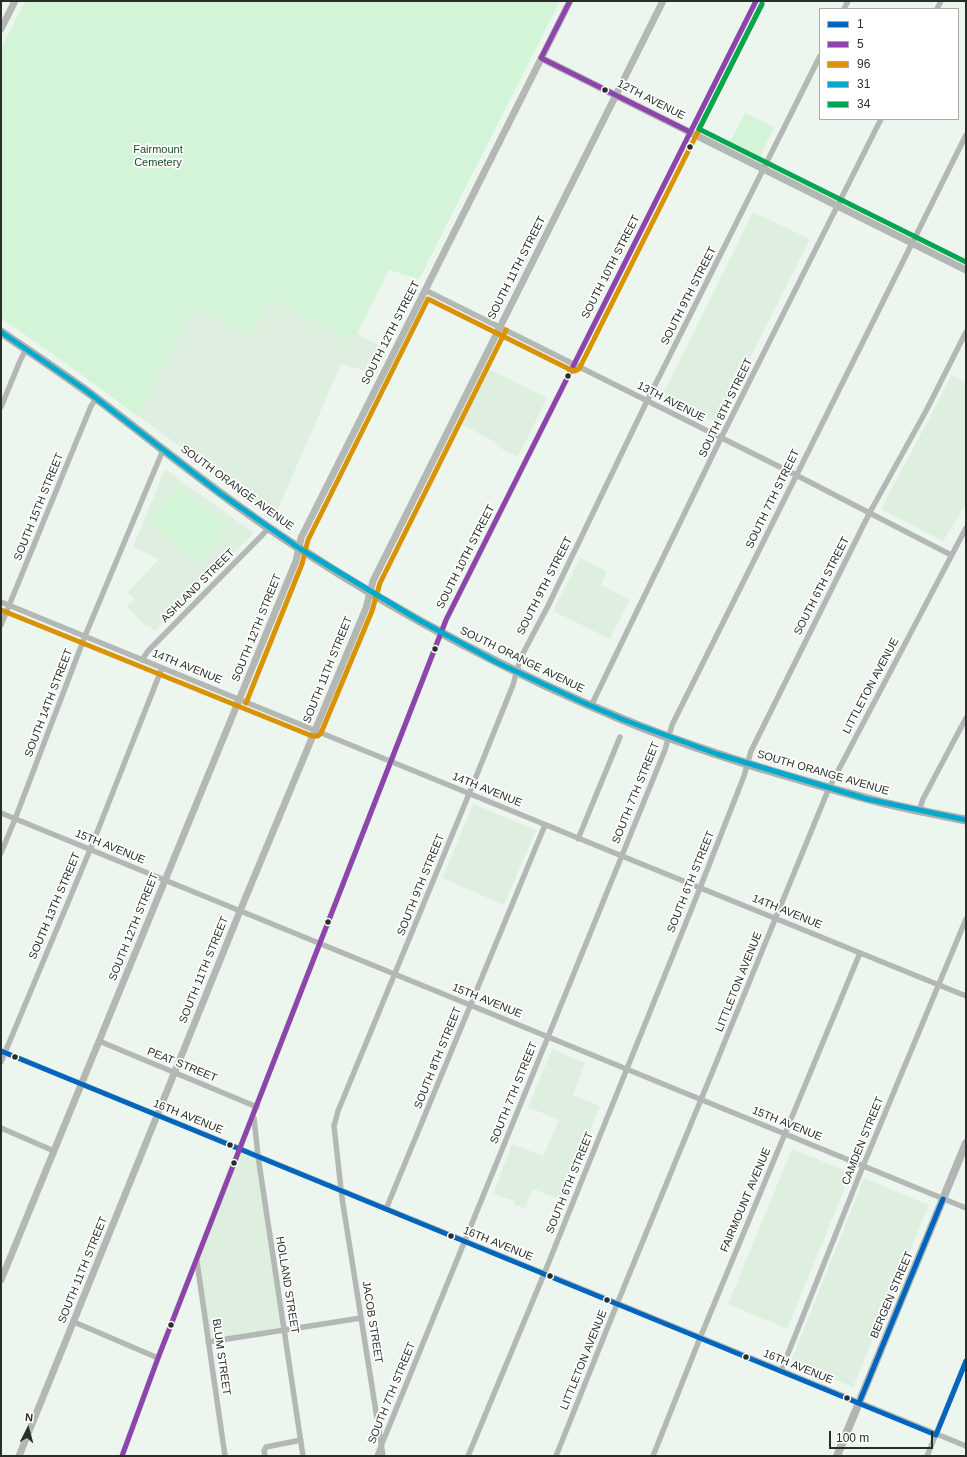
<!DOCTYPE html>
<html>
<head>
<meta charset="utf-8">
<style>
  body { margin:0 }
  #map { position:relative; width:967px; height:1457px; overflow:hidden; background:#edf6ee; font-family:Arial,sans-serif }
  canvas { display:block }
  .frame { position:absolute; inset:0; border:2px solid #282f29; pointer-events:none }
  .legend { position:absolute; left:819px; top:8px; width:140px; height:112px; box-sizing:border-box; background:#fff; border:1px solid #a9aca9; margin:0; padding:5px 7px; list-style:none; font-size:12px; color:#282f29 }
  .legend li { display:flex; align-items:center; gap:8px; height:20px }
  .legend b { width:20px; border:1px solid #a9aca9 }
  .north { position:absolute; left:8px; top:1409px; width:40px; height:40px; -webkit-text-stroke:3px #fff; paint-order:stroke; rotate:6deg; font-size:11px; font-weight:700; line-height:16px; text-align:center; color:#282f29 }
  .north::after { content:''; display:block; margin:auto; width:14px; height:18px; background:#282f29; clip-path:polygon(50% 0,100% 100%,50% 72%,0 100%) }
  .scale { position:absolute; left:829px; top:1431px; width:104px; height:18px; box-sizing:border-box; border:2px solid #282f29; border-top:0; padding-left:5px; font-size:12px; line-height:14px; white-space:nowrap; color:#282f29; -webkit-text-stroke:3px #fff; paint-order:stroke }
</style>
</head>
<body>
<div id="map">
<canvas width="967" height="1457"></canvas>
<div class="frame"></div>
<ul class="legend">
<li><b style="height:5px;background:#0065bd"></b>1</li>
<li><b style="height:5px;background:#8e44ad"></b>5</li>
<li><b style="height:5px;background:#d89406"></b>96</li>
<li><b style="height:5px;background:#00a9ce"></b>31</li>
<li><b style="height:5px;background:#00a651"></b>34</li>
</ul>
<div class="north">N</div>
<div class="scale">100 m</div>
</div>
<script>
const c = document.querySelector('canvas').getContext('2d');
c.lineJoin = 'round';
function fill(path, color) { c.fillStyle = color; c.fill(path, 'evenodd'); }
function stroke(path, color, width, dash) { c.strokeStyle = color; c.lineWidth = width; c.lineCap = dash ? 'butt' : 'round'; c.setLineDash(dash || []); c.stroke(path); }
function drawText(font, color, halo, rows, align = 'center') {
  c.font = font + ' Arial,sans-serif'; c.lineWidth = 3.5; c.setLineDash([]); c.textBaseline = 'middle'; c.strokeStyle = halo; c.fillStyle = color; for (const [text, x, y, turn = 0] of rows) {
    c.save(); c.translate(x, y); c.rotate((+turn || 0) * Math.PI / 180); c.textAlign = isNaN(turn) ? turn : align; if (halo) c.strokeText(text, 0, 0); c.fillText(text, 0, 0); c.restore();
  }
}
const built = new Path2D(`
  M753,212L810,239L717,423L662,396Z
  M269,299L353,342L357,334L385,348L373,373L341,364L275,516L138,416L194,307L251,335Z
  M489,369L547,398L518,457L496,446L497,443L461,424Z
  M952,375L966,383V504L960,515L943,541L881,509Z
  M165,469L254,533L155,631L148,626H145L127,606L135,599L127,593L159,559L133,547Z
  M580,558L607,571L601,585L630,600L610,639L553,611Z
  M473,804L536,830L504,905L442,878Z
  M552,1049L585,1063L573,1095L600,1106L561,1200L533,1189L525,1208L514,1205L515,1201L493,1194L512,1144L543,1156L559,1120L528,1107Z
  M792,1149L851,1173L787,1329L728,1304Z
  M241,1150L257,1157L283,1329L209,1341L198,1260Z
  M864,1178L929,1205L853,1387L791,1362Z`);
const green = new Path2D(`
  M25,1H560L419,279L389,270L353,342L270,300L251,336L194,307L138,416L61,360L1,318V49Z
  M745,113L774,127L760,157L730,142Z
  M178,486L230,526L201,563L149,523Z`);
const minor = new Path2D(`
  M844,9L848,1
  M937,9L941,1
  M425,290L796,475L951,555
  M1,407L20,361L26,349
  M1,602L622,856L966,996
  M1,625L91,406L96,399
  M142,660L148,651L269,528
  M591,706L721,438L881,119
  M919,811L923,799L966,718
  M1,813L966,1208
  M578,839L620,737
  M1,853L15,819L85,636L163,450
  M99,1041L257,1107
  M1,1051L966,1446
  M1,1062L90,850L162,668
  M254,1118L258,1156L303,1456
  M1,1128L54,1151
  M386,1209L545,825
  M197,1262L225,1456
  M74,1322L158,1358
  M208,1342L361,1318
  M781,1371L863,1166L966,919
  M122,1456L158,1358L446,620L756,1
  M265,1456L264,1451L266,1447L301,1440
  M377,1456L665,750L672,725L966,135
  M383,1456L342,1198L334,1126L338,1111L469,794L513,685L520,659L548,606L647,401L820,56
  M468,1456L544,1274L700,888L744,776L751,751L870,512L926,411L966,332
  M556,1456L617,1304L829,788L966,528
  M653,1456L700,1338L860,953
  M927,1456L966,1361`);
const tertiary = new Path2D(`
  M1,29L15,1
  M541,58L966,270
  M1,1280L296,561L301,538L570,1
  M19,1456L240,911L366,608L373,581L663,1`);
const secondary = new Path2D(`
  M837,1456L966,1143`);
const primary = new Path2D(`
  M1,332C33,354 65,375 96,398C163,449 228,502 299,548C402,615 510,673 624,720C673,740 724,757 774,772C809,782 844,793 880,802C908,809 937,814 966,820`);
const bus1 = new Path2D(`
  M1,1051L936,1435
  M859,1403L943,1199
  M936,1435L966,1361`);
const bus2 = new Path2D(`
  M541,58L690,132
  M541,58L570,1
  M122,1456L158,1358L446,620L756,1`);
const bus3 = new Path2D(`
  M1,610L312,736H318L321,733L372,611L380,583L506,330
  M246,703L302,564L308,540L428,299L571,370L575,371L579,369L762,4`);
const bus4 = new Path2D(`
  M1,332L84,389L221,494L299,548L417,619L498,663L582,702L624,720L717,754L867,799L966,820`);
const bus5 = new Path2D(`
  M762,4L699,129L966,262`);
const markers = [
  [605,90,3.5,"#282f29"],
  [690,147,3.5,"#282f29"],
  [568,376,3.5,"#282f29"],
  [435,649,3.5,"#282f29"],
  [328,922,3.5,"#282f29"],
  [15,1057,3.5,"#282f29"],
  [230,1145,3.5,"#282f29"],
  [234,1163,3.5,"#282f29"],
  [451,1236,3.5,"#282f29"],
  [550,1276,3.5,"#282f29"],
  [607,1300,3.5,"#282f29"],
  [171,1325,3.5,"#282f29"],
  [746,1357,3.5,"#282f29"],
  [847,1398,3.5,"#282f29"]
];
const streetNames = [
  ["12TH AVENUE",651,100,27],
  ["SOUTH 10TH STREET",611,267,-63],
  ["SOUTH 11TH STREET",517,268,-63],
  ["SOUTH 9TH STREET",689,296,-63],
  ["SOUTH 12TH STREET",391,333,-63],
  ["13TH AVENUE",671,402,27],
  ["SOUTH 8TH STREET",726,408,-64],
  ["SOUTH ORANGE AVENUE",237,488,36],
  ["SOUTH 7TH STREET",773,499,-64],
  ["SOUTH 15TH STREET",39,507,-68],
  ["SOUTH 10TH STREET",466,557,-63],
  ["ASHLAND STREET",198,586,-45],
  ["SOUTH 9TH STREET",545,586,-63],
  ["SOUTH 6TH STREET",822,586,-63],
  ["SOUTH 12TH STREET",257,628,-68],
  ["SOUTH ORANGE AVENUE",522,660,26],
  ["14TH AVENUE",187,667,22],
  ["SOUTH 11TH STREET",328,670,-68],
  ["LITTLETON AVENUE",871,686,-62],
  ["SOUTH 14TH STREET",49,703,-69],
  ["SOUTH ORANGE AVENUE",823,773,16],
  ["14TH AVENUE",487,790,22],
  ["SOUTH 7TH STREET",636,793,-68],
  ["15TH AVENUE",110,847,22],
  ["SOUTH 6TH STREET",691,882,-68],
  ["SOUTH 9TH STREET",421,885,-68],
  ["SOUTH 13TH STREET",55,906,-67],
  ["14TH AVENUE",787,912,22],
  ["SOUTH 12TH STREET",134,927,-68],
  ["SOUTH 11TH STREET",204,970,-68],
  ["LITTLETON AVENUE",739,982,-68],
  ["15TH AVENUE",487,1001,22],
  ["SOUTH 8TH STREET",438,1058,-68],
  ["PEAT STREET",182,1065,22],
  ["SOUTH 7TH STREET",514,1093,-68],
  ["16TH AVENUE",188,1117,22],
  ["15TH AVENUE",787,1124,22],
  ["CAMDEN STREET",863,1141,-68],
  ["SOUTH 6TH STREET",570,1183,-68],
  ["FAIRMOUNT AVENUE",746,1200,-67],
  ["16TH AVENUE",498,1244,22],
  ["SOUTH 11TH STREET",83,1270,-68],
  ["HOLLAND STREET",287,1285,81],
  ["BERGEN STREET",892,1295,-67],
  ["JACOB STREET",372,1322,81],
  ["BLUM STREET",221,1357,82],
  ["LITTLETON AVENUE",584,1360,-68],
  ["16TH AVENUE",798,1367,22],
  ["SOUTH 7TH STREET",392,1393,-68]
];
const parkNames = [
  ["Fairmount",158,150],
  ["Cemetery",158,163]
];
fill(built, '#deefe0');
fill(green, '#d4f4d8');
stroke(minor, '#b4b8b4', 5.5);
stroke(tertiary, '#b4b8b4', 7);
stroke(secondary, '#b2b6b2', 8);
stroke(primary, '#abb0ac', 9);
stroke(bus1, '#0065bd', 5);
stroke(bus2, '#8e44ad', 5);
stroke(bus3, '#d89406', 5);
stroke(bus4, '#00a9ce', 5);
stroke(bus5, '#00a651', 5);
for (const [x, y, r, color] of markers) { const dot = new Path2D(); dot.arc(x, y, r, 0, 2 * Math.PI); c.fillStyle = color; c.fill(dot); stroke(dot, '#fff', 1.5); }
drawText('11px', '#282f29', '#fff', streetNames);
drawText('11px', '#1b4b25', '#fff', parkNames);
</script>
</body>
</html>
